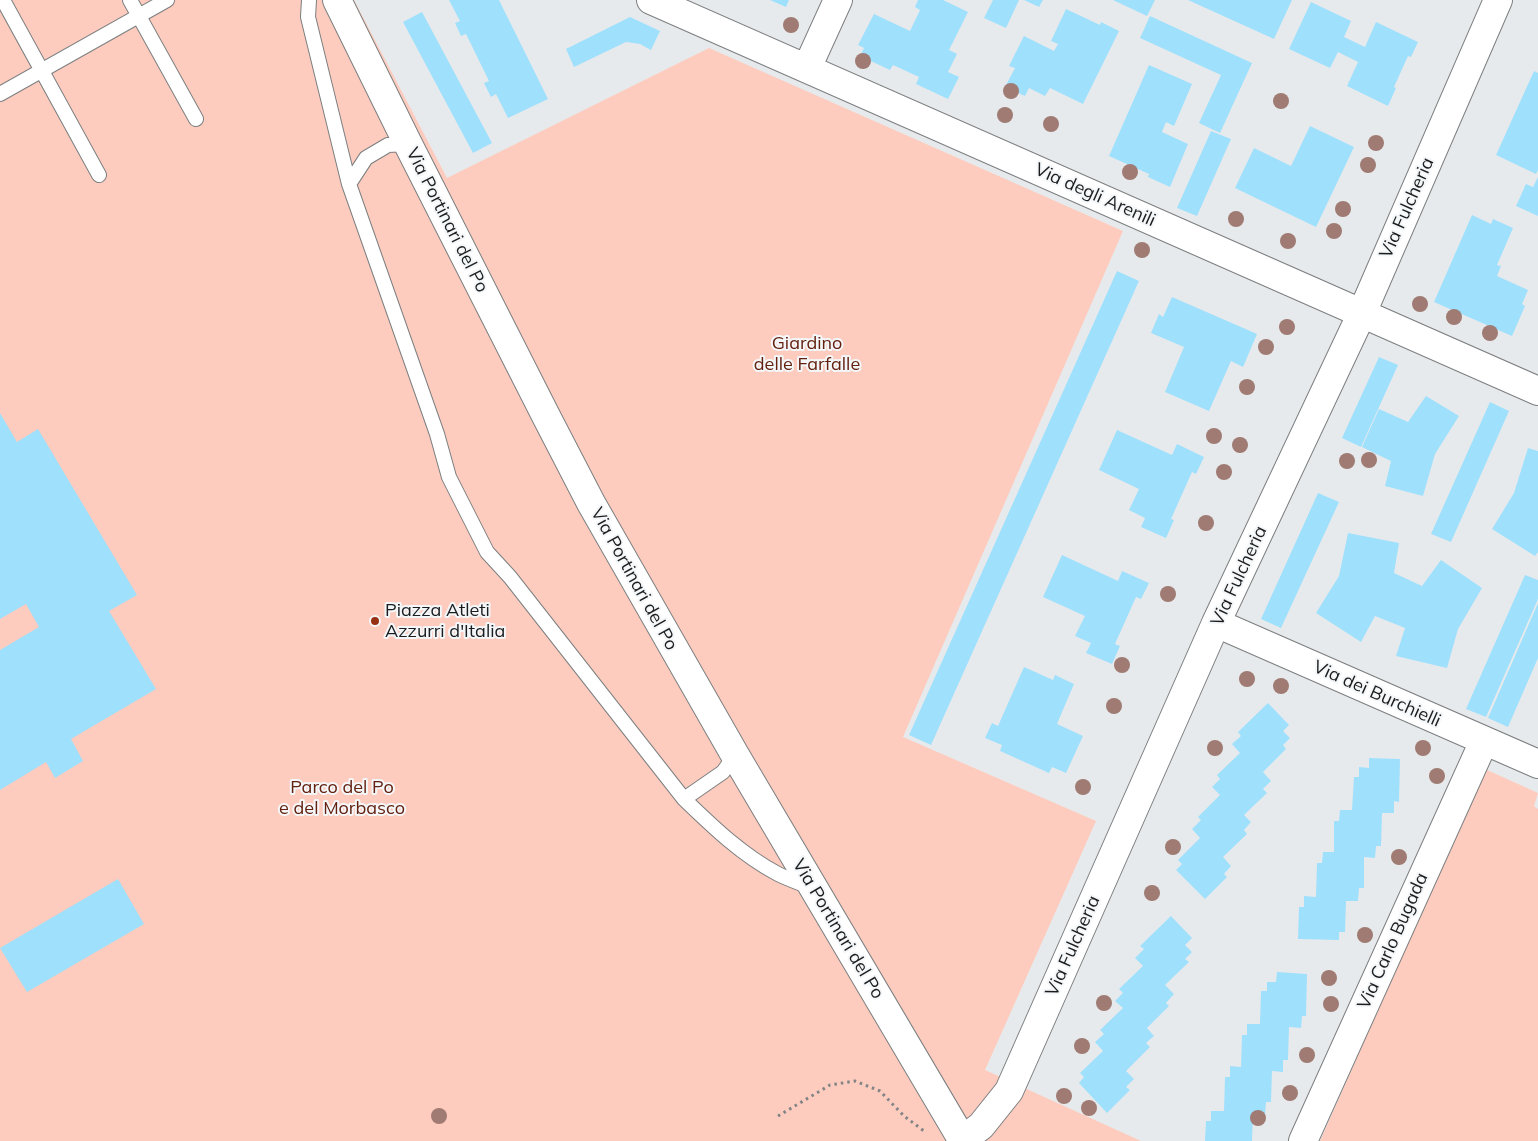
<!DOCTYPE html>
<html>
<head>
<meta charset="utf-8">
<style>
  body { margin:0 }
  canvas { display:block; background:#e7eaec }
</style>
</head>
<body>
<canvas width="1538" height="1141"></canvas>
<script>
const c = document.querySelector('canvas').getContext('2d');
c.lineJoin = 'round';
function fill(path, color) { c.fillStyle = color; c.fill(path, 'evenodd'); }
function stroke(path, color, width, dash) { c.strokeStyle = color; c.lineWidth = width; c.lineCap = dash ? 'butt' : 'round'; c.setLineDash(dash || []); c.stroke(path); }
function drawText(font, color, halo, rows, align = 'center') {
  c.font = font + ' Mulish,sans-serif'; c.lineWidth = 4; c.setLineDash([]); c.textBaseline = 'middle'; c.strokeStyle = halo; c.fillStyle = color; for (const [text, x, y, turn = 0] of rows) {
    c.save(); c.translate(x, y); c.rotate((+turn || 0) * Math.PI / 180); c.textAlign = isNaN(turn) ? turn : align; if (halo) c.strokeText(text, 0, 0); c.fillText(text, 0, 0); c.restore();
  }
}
const green = new Path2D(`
  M0,0H354L447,178L709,48L1123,231L903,737L1096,821L985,1070L1141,1141H0Z
  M1485,769L1538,793L1534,806L1538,809V1141H1320Z`);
const building = new Path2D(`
  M449,0H499L548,99L508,118L496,94L491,97L484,83L489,81L466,34L461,36L455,23L460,21Z
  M770,0H789L786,7Z
  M918,0H943L968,12L949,50L957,54L948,72L959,77L948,99L916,84L919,77L893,65L890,70L860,56L864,48L858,45L874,14L910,31L920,10L915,7Z
  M993,0H1019L1006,28L984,18Z
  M1024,0H1043L1039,7Z
  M1113,0H1155L1147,16Z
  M1188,0H1292L1274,39Z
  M1311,2L1351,21L1344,37L1365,47L1376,22L1418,42L1411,57L1408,56L1394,87L1396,88L1388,106L1347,86L1358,62L1338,52L1330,68L1289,49Z
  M1066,9L1100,25L1101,22L1119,31L1083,104L1050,88L1045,96L1029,88L1025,96L1005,87L1015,68L1009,66L1024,36L1054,51L1058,44L1051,41Z
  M422,12L492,143L473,153L403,22Z
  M1150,16L1252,63L1220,133L1199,123L1221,75L1140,38Z
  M630,17L660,31L651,50L640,44L626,42L574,67L566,49Z
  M1149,65L1192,84L1174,126L1166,122L1162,132L1188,144L1170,187L1148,177L1149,174L1109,156Z
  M1534,71L1538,73V170L1536,174L1496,155Z
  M1310,126L1354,147L1316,227L1235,188L1254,148L1291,166Z
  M1211,131L1231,139L1197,216L1177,208Z
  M1538,177V216L1516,206L1526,184L1533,187Z
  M1472,215L1491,224L1493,219L1513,228L1497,265L1501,266L1497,276L1528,290L1522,304L1525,306L1512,336L1434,302Z
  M1117,271L1139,281L931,745L909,735Z
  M1172,297L1257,334L1243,367L1231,361L1209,411L1165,392L1184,347L1151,333L1159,314L1163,317Z
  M1379,357L1398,365L1361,447L1342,438Z
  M1426,396L1459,416L1435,454L1423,496L1385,486L1391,461L1362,447L1379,409L1408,422Z
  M1490,402L1509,411L1451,542L1431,534Z
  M0,413L17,442L38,429L137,595L109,611L156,689L71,739L83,761L55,778L46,762L0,790V650L39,627L26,604L0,619Z
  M1117,430L1172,455L1177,444L1204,457L1196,474L1192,472L1171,519L1174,520L1166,538L1141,527L1145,518L1129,510L1139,489L1099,470Z
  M1528,448L1538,451V552L1535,556L1492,529L1514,493Z
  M1318,493L1339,502L1281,628L1261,619Z
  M1348,533L1399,543L1394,573L1422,586L1441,560L1482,588L1458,629L1447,668L1396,656L1405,628L1375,616L1361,642L1316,613L1339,576Z
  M1062,555L1118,581L1122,571L1149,583L1141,599L1136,597L1115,644L1120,646L1112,664L1086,653L1091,643L1075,636L1085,616L1043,597Z
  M1525,575L1538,580V599L1486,717L1466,709Z
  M1538,603V658L1508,727L1488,718Z
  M1024,667L1053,680L1055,675L1074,684L1057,724L1083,736L1066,773L1052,767L1049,773L1000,751L1002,745L985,738L992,723L998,726Z
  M1268,703L1289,725L1283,731L1290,738L1283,745L1286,749L1263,772L1271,781L1263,789L1267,793L1244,815L1251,822L1244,830L1247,834L1223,857L1231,866L1224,874L1227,877L1205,899L1176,870L1182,864L1178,860L1200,838L1192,829L1201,820L1198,817L1220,795L1212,787L1220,779L1217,775L1240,753L1232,744L1241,736L1238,732Z
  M1369,758L1400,759L1399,802L1394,801V813H1382L1381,846H1376L1375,858L1364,857V888H1359L1358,901H1346L1345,932H1339V940L1298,939L1299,907H1304V896L1316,897L1317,863H1322L1323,852H1334V821H1339L1340,810H1352L1354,777H1359V767L1369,768Z
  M118,879L144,924L27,992L0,948Z
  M1171,916L1192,938L1185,945L1192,952L1185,959L1189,962L1165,985L1174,994L1166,1003L1169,1006L1147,1028L1154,1036L1146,1043L1150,1047L1126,1071L1134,1079L1126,1087L1130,1090L1107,1113L1079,1083L1084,1077L1080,1073L1103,1051L1095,1042L1104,1034L1100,1030L1123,1008L1115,1001L1123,993L1119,989L1143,966L1135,958L1144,949L1140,946Z
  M1277,972L1307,974L1306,1016H1302L1301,1028L1289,1027L1288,1060H1283V1072L1272,1071L1271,1102H1266L1265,1115L1253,1114L1252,1141H1205L1206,1121H1211V1111H1224L1225,1077H1230V1066L1241,1067L1242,1035H1247V1024H1260L1261,991H1267V982H1276Z`);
const path = new Path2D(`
  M778,1116L830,1085L855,1081L880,1091L904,1116L924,1131`);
const service = new Path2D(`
  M3,0L99,175
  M130,0L196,119
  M309,0L308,17L349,184L437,434L449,477L487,552L510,577L684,799C713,827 742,855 778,874C788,879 799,883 810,887
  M0,94L167,0
  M349,184L366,158L388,145L408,144
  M684,799L723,772L735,755`);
const minor = new Path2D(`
  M651,0L1538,391
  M807,68L838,0
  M1216,623L1538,764
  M962,1140L981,1126L1009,1091L1216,623L1362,313L1498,0
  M1303,1141L1484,741`);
const tertiary = new Path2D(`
  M337,0L408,144L546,416L591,503L735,755L963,1141`);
const trees = [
  [791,25],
  [863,61],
  [1011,91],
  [1281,101],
  [1005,115],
  [1051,124],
  [1376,143],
  [1368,165],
  [1130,172],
  [1343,209],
  [1236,219],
  [1334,231],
  [1288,241],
  [1142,250],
  [1420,304],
  [1454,317],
  [1287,327],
  [1490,333],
  [1266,347],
  [1247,387],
  [1214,436],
  [1240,445],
  [1369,460],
  [1347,461],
  [1224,472],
  [1206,523],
  [1168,594],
  [1122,665],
  [1247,679],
  [1281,686],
  [1114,706],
  [1215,748],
  [1423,748],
  [1437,776],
  [1083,787],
  [1173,847],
  [1399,857],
  [1152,893],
  [1365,935],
  [1329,978],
  [1104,1003],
  [1331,1004],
  [1082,1046],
  [1307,1055],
  [1290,1093],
  [1064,1096],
  [1089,1108],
  [439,1116],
  [1258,1118]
];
const markers = [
  [375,621,5,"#983014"]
];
const streetNames = [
  ["Via degli Arenili",1095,195,24],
  ["Via Fulcheria",1407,208,-66],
  ["Via Portinari del Po",447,220,63],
  ["Via Fulcheria",1239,576,-65],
  ["Via Portinari del Po",634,579,61],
  ["Via dei Burchielli",1377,694,24],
  ["Via Portinari del Po",838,929,59],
  ["Via Carlo Bugada",1393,941,-66],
  ["Via Fulcheria",1073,946,-66]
];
const parkNames = [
  ["Giardino",807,344],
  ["delle Farfalle",807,365],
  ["Parco del Po",342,788],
  ["e del Morbasco",342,809]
];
const poiNames = [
  ["Piazza Atleti",385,611],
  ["Azzurri d'Italia",385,632]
];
fill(green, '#fdccbe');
fill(building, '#9fe0fd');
stroke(service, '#7c7f80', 16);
stroke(minor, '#7c7f80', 30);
stroke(tertiary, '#7c7f80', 30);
stroke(path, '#828485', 3, [2.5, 4]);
stroke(service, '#fff', 14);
stroke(minor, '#fff', 28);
stroke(tertiary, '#fff', 28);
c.fillStyle = '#9f7b73';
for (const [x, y] of trees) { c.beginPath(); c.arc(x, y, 8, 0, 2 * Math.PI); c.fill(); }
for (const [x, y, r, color] of markers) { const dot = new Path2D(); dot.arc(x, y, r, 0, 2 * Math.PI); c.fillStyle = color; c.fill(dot); stroke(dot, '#f4f7f9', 2); }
drawText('18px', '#1b1c1d', '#f4f7f9', streetNames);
drawText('18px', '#642110', '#f4f7f9', parkNames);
drawText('18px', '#1b1c1d', '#f4f7f9', poiNames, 'left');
</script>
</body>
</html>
